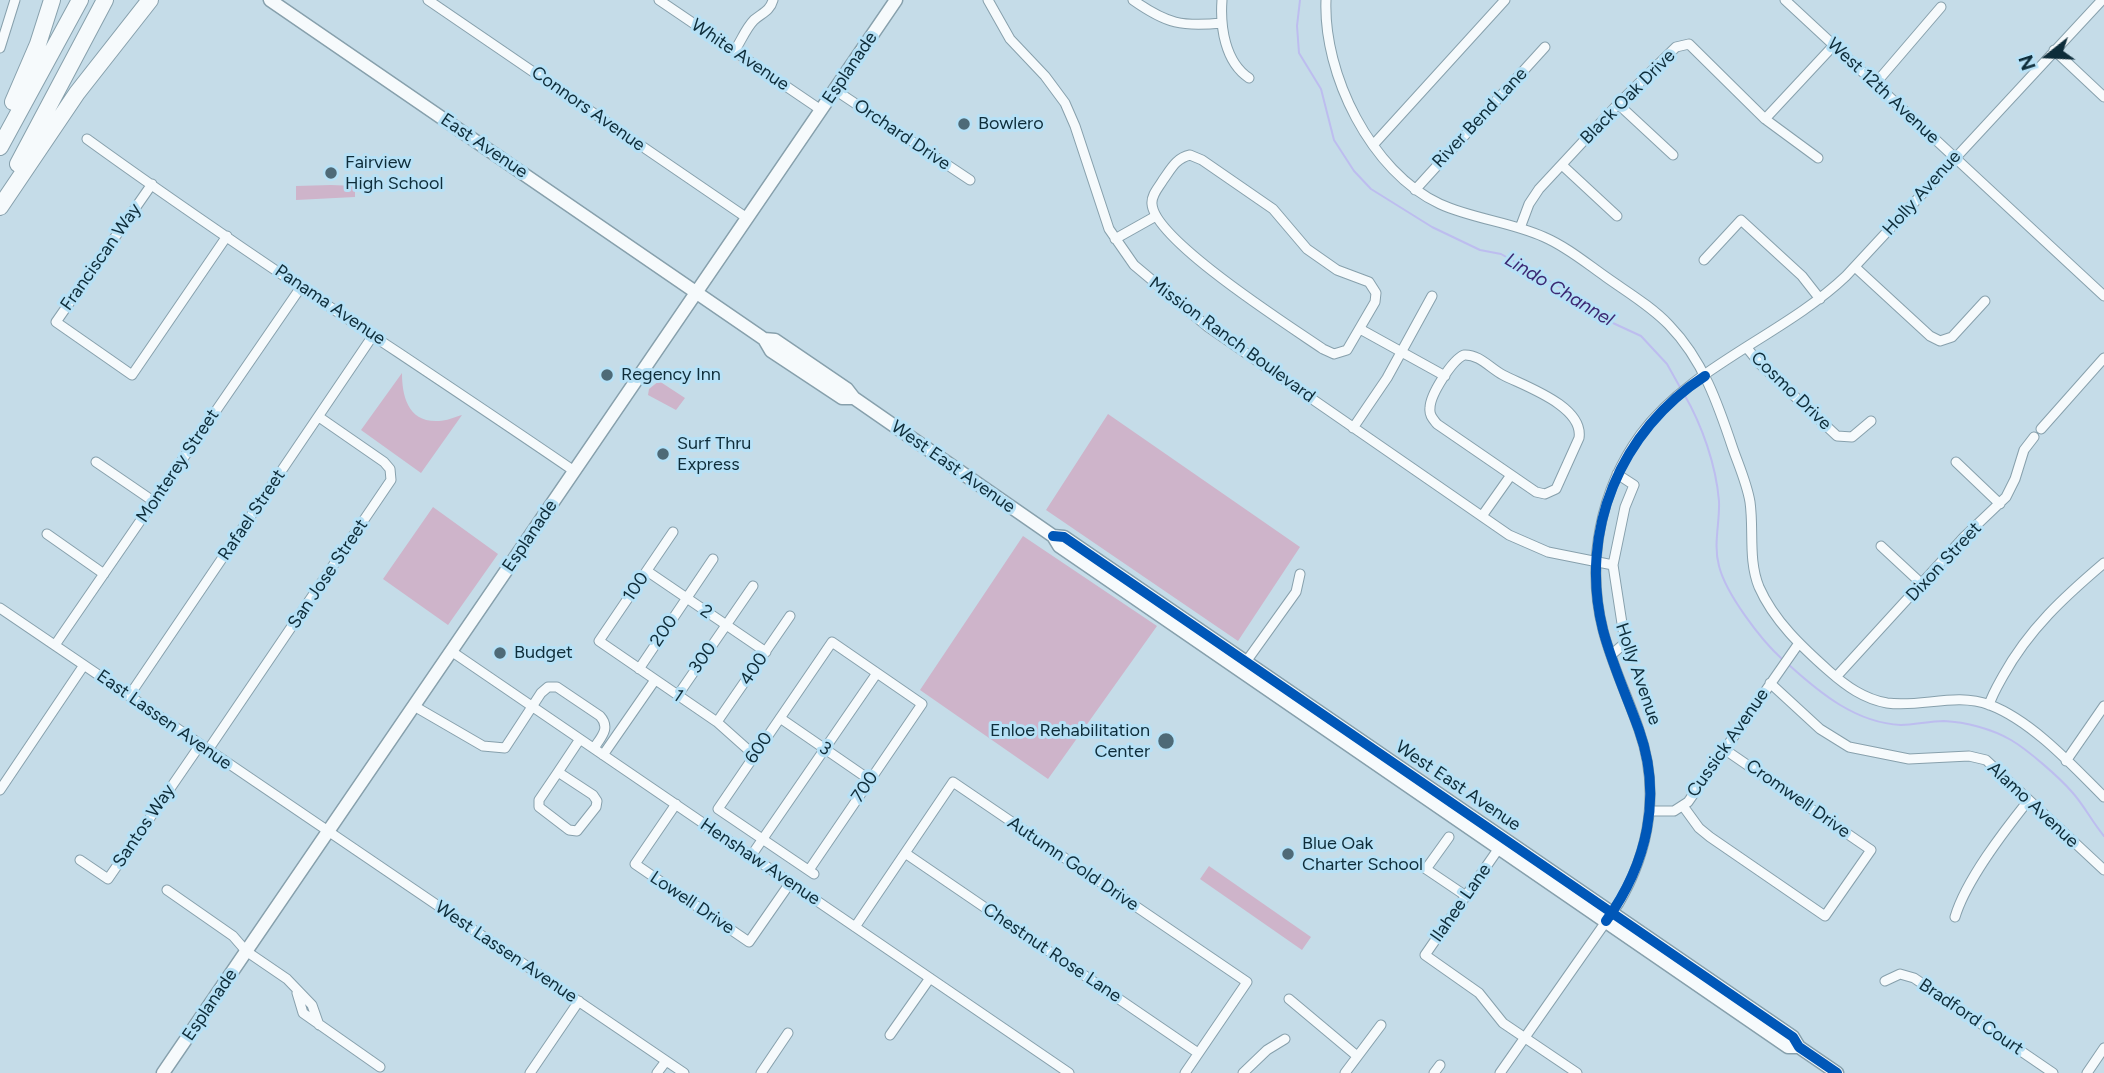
<!DOCTYPE html>
<html>
<head>
<meta charset="utf-8">
<style>
  body { margin:0 }
  #map { position:relative; width:2104px; height:1073px; overflow:hidden; background:#c5dce8; font-family:Figtree,sans-serif }
  canvas { display:block }
  .north { position:absolute; left:2013px; top:21px; width:70px; height:70px; -webkit-text-stroke:5px #b7e1f6; paint-order:stroke; rotate:252deg; font-size:19px; font-weight:700; line-height:28px; text-align:center; color:#0e2d3a }
  .north::after { content:''; display:block; margin:auto; width:24px; height:32px; background:#0e2d3a; clip-path:polygon(50% 0,100% 100%,50% 72%,0 100%) }
</style>
</head>
<body>
<div id="map">
<canvas width="2104" height="1073"></canvas>
<div class="north">N</div>
</div>
<script>
const c = document.querySelector('canvas').getContext('2d');
c.lineJoin = 'round';
function fill(path, color) { c.fillStyle = color; c.fill(path, 'evenodd'); }
function stroke(path, color, width, dash) { c.strokeStyle = color; c.lineWidth = width; c.lineCap = dash ? 'butt' : 'round'; c.setLineDash(dash || []); c.stroke(path); }
function drawText(font, color, halo, rows, align = 'center') {
  c.font = font + ' Figtree,sans-serif'; c.lineWidth = 6; c.setLineDash([]); c.textBaseline = 'middle'; c.strokeStyle = halo; c.fillStyle = color; for (const [text, x, y, turn = 0] of rows) {
    c.save(); c.translate(x, y); c.rotate((+turn || 0) * Math.PI / 180); c.textAlign = isNaN(turn) ? turn : align; if (halo) c.strokeText(text, 0, 0); c.fillText(text, 0, 0); c.restore();
  }
}
const green = new Path2D(`
  M331,185L355,186V197L296,200V186Z
  M402,373C402,396 408,423 439,421C446,421 455,417 462,415L421,473L361,430Z
  M659,381L685,398L676,410L648,395L649,389Z
  M1108,414L1300,547L1238,641L1046,510Z
  M433,507L498,554L448,625L383,579Z
  M1023,536L1157,626L1048,779L920,690Z
  M1209,866L1311,937L1302,950L1200,879Z`);
const stream = new Path2D(`
  M1300,0L1297,26L1299,53L1321,89L1334,140L1354,171L1371,189L1432,227L1480,250L1501,254L1562,288L1587,311L1641,336L1667,364L1681,389
  M1684,394C1702,425 1716,465 1719,501C1720,523 1713,544 1719,566C1726,594 1761,640 1782,659
  M1789,665C1820,693 1856,723 1901,725C1915,725 1929,721 1944,721C1966,722 1992,729 2011,740C2028,750 2059,777 2072,792C2084,805 2092,822 2104,836`);
const street = new Path2D(`
  M428,0L747,218
  M659,0L821,110
  M988,0L1010,39L1045,76L1065,103L1075,126L1109,229L1134,265L1208,327L1509,535L1548,552L1613,565
  M1133,0C1167,24 1182,27 1222,23
  M1222,0C1220,27 1225,62 1249,78
  M1326,0C1323,74 1371,172 1440,204C1473,219 1511,222 1544,237C1567,247 1586,263 1606,277C1627,292 1651,306 1669,325C1703,360 1718,404 1733,449C1739,466 1747,484 1750,502C1754,530 1748,560 1759,587C1774,621 1802,647 1829,671C1846,686 1864,699 1887,703C1922,708 1955,692 1990,705C2032,721 2073,766 2104,797
  M1785,0L2104,296
  M0,48L15,0
  M735,50C741,41 746,28 754,20C762,13 770,11 773,0
  M2054,50L2104,97
  M1875,84L1941,7
  M835,90L970,180
  M1618,104L1673,155
  M1765,119L1834,45
  M87,139C246,254 412,360 574,471
  M1374,144L1505,0
  M1190,155L1202,160L1273,209L1307,249L1337,270L1369,282L1376,293L1375,302L1347,350L1334,354L1323,349C1291,327 1154,240 1152,204C1151,195 1159,187 1163,180C1171,169 1176,158 1190,155Z
  M1562,165L1617,216
  M152,184L56,322L132,375L227,236
  M1415,190L1545,47
  M1520,228L1529,204L1539,189L1618,104L1676,47L1689,44L1765,119L1818,158
  M1115,239L1156,216
  M1704,260L1741,220L1802,276L1820,299
  M1855,267L1930,336L1940,341L1952,337L1985,301
  M1360,329L1445,376
  M1747,348L1760,364L1837,436L1852,437L1871,421
  M1464,355C1479,354 1490,368 1503,375C1524,386 1584,406 1579,438L1556,489L1545,494L1536,492L1437,424C1433,419 1429,415 1430,408C1430,395 1452,360 1464,355Z
  M1353,428L1387,378L1432,296
  M2041,429L2104,358
  M96,462L153,501
  M1956,462L2000,504
  M1482,516L1511,475
  M673,532L599,641L717,722L754,755
  M47,534L104,574
  M1881,546L1923,585
  M647,571L766,652
  M0,608L684,1073
  M55,645L301,287
  M451,651L1069,1073
  M1611,655L1625,643L1613,565L1625,507L1634,485L1617,474
  M1243,666L1296,592L1300,574
  M639,669L713,559
  M1836,677L1964,537L2006,497L2015,479L2024,450L2034,437
  M1770,683L1820,729L1849,747L1909,759L1969,756L1986,760L2104,870
  M678,695L753,586
  M129,696L374,334
  M1989,705C1992,695 1998,685 2003,676C2029,629 2064,597 2104,563
  M414,706L483,746L505,748L541,693L548,687H557L600,716C611,728 601,737 594,748
  M780,718L870,780
  M717,722L790,616
  M208,750L391,480L390,469L384,462L319,417
  M603,755L655,680
  M2066,761L2104,706
  M558,772L593,795L597,801L596,807L577,831L569,830L539,807V800Z
  M558,772L580,739
  M0,790L84,665
  M676,804L635,864L749,942L790,883
  M1683,806L1699,828L1710,837L1825,916L1871,850L1724,749
  M1651,811H1674L1688,802L1799,643
  M1449,837L1426,869L1466,896
  M1499,848L1425,955L1479,993L1503,1023L1577,1073
  M905,853L1198,1053
  M751,856L877,673
  M80,860L108,879L200,745
  M809,870L922,704L832,642L718,809L814,874
  M167,890L233,936L246,951L287,979L312,1005L319,1025
  M1955,917C1966,880 2004,831 2028,801
  M855,927L953,782L1247,982L1185,1073
  M1885,981L1900,974L1914,978L2053,1073
  M297,993L303,1013L380,1067
  M1289,999L1357,1056
  M890,1035L930,978
  M530,1073L579,1001
  M657,1073L666,1061
  M761,1073L788,1033
  M1243,1073L1267,1050L1285,1039
  M1345,1073L1381,1025
  M1434,1073L1440,1065
  M1500,1073L1619,903C1650,850 1660,789 1639,730C1628,697 1612,665 1603,630C1586,563 1600,490 1641,434C1691,366 1784,335 1846,276L2102,0
  M2087,1073L2104,1048`);
const secondary = new Path2D(`
  M270,0L764,339L771,351L842,398H854
  M764,339L775,340L847,389L854,398L1053,536L1059,546L1788,1047H1799
  M1053,536L1064,537L1793,1037L1799,1047L1837,1073
  M163,1073L896,0`);
const highway = new Path2D(`
  M13,102L38,44L52,0
  M0,147L80,0
  M18,164L105,0
  M0,207L77,93L150,0`);
const cycleway = new Path2D(`
  M1053,536L1064,537L1793,1037L1799,1047L1837,1073
  M1606,921C1647,864 1663,797 1639,730C1627,697 1612,664 1603,630C1578,531 1621,430 1705,376`);
const markers = [
  [964,124,7,"#4e6a77"],
  [331,173,7,"#4e6a77"],
  [607,375,7,"#4e6a77"],
  [663,454,7,"#4e6a77"],
  [500,653,7,"#4e6a77"],
  [1166,741,9,"#4e6a77"],
  [1288,854,7,"#4e6a77"]
];
const streetNames = [
  ["White Avenue",740,55,34],
  ["Esplanade",850,68,-56],
  ["West 12th Avenue",1883,91,43],
  ["Black Oak Drive",1628,97,-45],
  ["Connors Avenue",588,109,35],
  ["River Bend Lane",1480,118,-47],
  ["Orchard Drive",902,135,34],
  ["East Avenue",484,146,34],
  ["Holly Avenue",1922,193,-48],
  ["Franciscan Way",101,257,-55],
  ["Panama Avenue",330,305,34],
  ["Mission Ranch Boulevard",1232,340,36],
  ["Cosmo Drive",1791,391,44],
  ["Monterey Street",178,466,-56],
  ["West East Avenue",953,467,35],
  ["Rafael Street",252,515,-56],
  ["Esplanade",530,536,-56],
  ["Dixon Street",1944,562,-47],
  ["San Jose Street",328,574,-56],
  ["100",636,587,-56],
  ["2",706,612,34],
  ["200",664,631,-56],
  ["300",703,658,-55],
  ["400",754,669,-56],
  ["Holly Avenue",1638,674,71],
  ["1",678,696,34],
  ["East Lassen Avenue",164,720,35],
  ["Cussick Avenue",1728,743,-55],
  ["600",759,748,-56],
  ["3",825,749,34],
  ["West East Avenue",1458,786,34],
  ["700",865,787,-56],
  ["Cromwell Drive",1798,799,35],
  ["Alamo Avenue",2033,805,43],
  ["Santos Way",144,826,-56],
  ["Henshaw Avenue",760,862,34],
  ["Autumn Gold Drive",1073,864,34],
  ["Lowell Drive",692,903,34],
  ["Ilahee Lane",1461,903,-55],
  ["West Lassen Avenue",506,952,34],
  ["Chestnut Rose Lane",1052,953,34],
  ["Esplanade",210,1005,-56],
  ["Bradford Court",1971,1017,34]
];
const poiNames = [
  ["Bowlero",978,124],
  ["Fairview",345,163],
  ["High School",345,184],
  ["Regency Inn",621,375],
  ["Surf Thru",677,444],
  ["Express",677,465],
  ["Budget",514,653],
  ["Enloe Rehabilitation",1150,731,"right"],
  ["Center",1150,752,"right"],
  ["Blue Oak",1302,844],
  ["Charter School",1302,865]
];
const waterNames = [
  ["Lindo Channel",1559,290,31]
];
fill(green, '#ceb4ca');
stroke(stream, '#bdbdef', 2);
stroke(street, '#87a0ac', 11);
stroke(secondary, '#87a0ac', 15);
stroke(highway, '#87a0ac', 18);
stroke(street, '#f6fafc', 9);
stroke(secondary, '#f6fafc', 12);
stroke(highway, '#f6fafc', 16);
stroke(cycleway, '#0057b8', 10);
for (const [x, y, r, color] of markers) { const dot = new Path2D(); dot.arc(x, y, r, 0, 2 * Math.PI); c.fillStyle = color; c.fill(dot); stroke(dot, '#b7e1f6', 2.5); }
drawText('18px', '#0e2d3a', '#b7e1f6', streetNames);
drawText('18px', '#0e2d3a', '#b7e1f6', poiNames, 'left');
drawText('italic 19px', '#3b2873', '#b7e1f6', waterNames);
</script>
</body>
</html>
